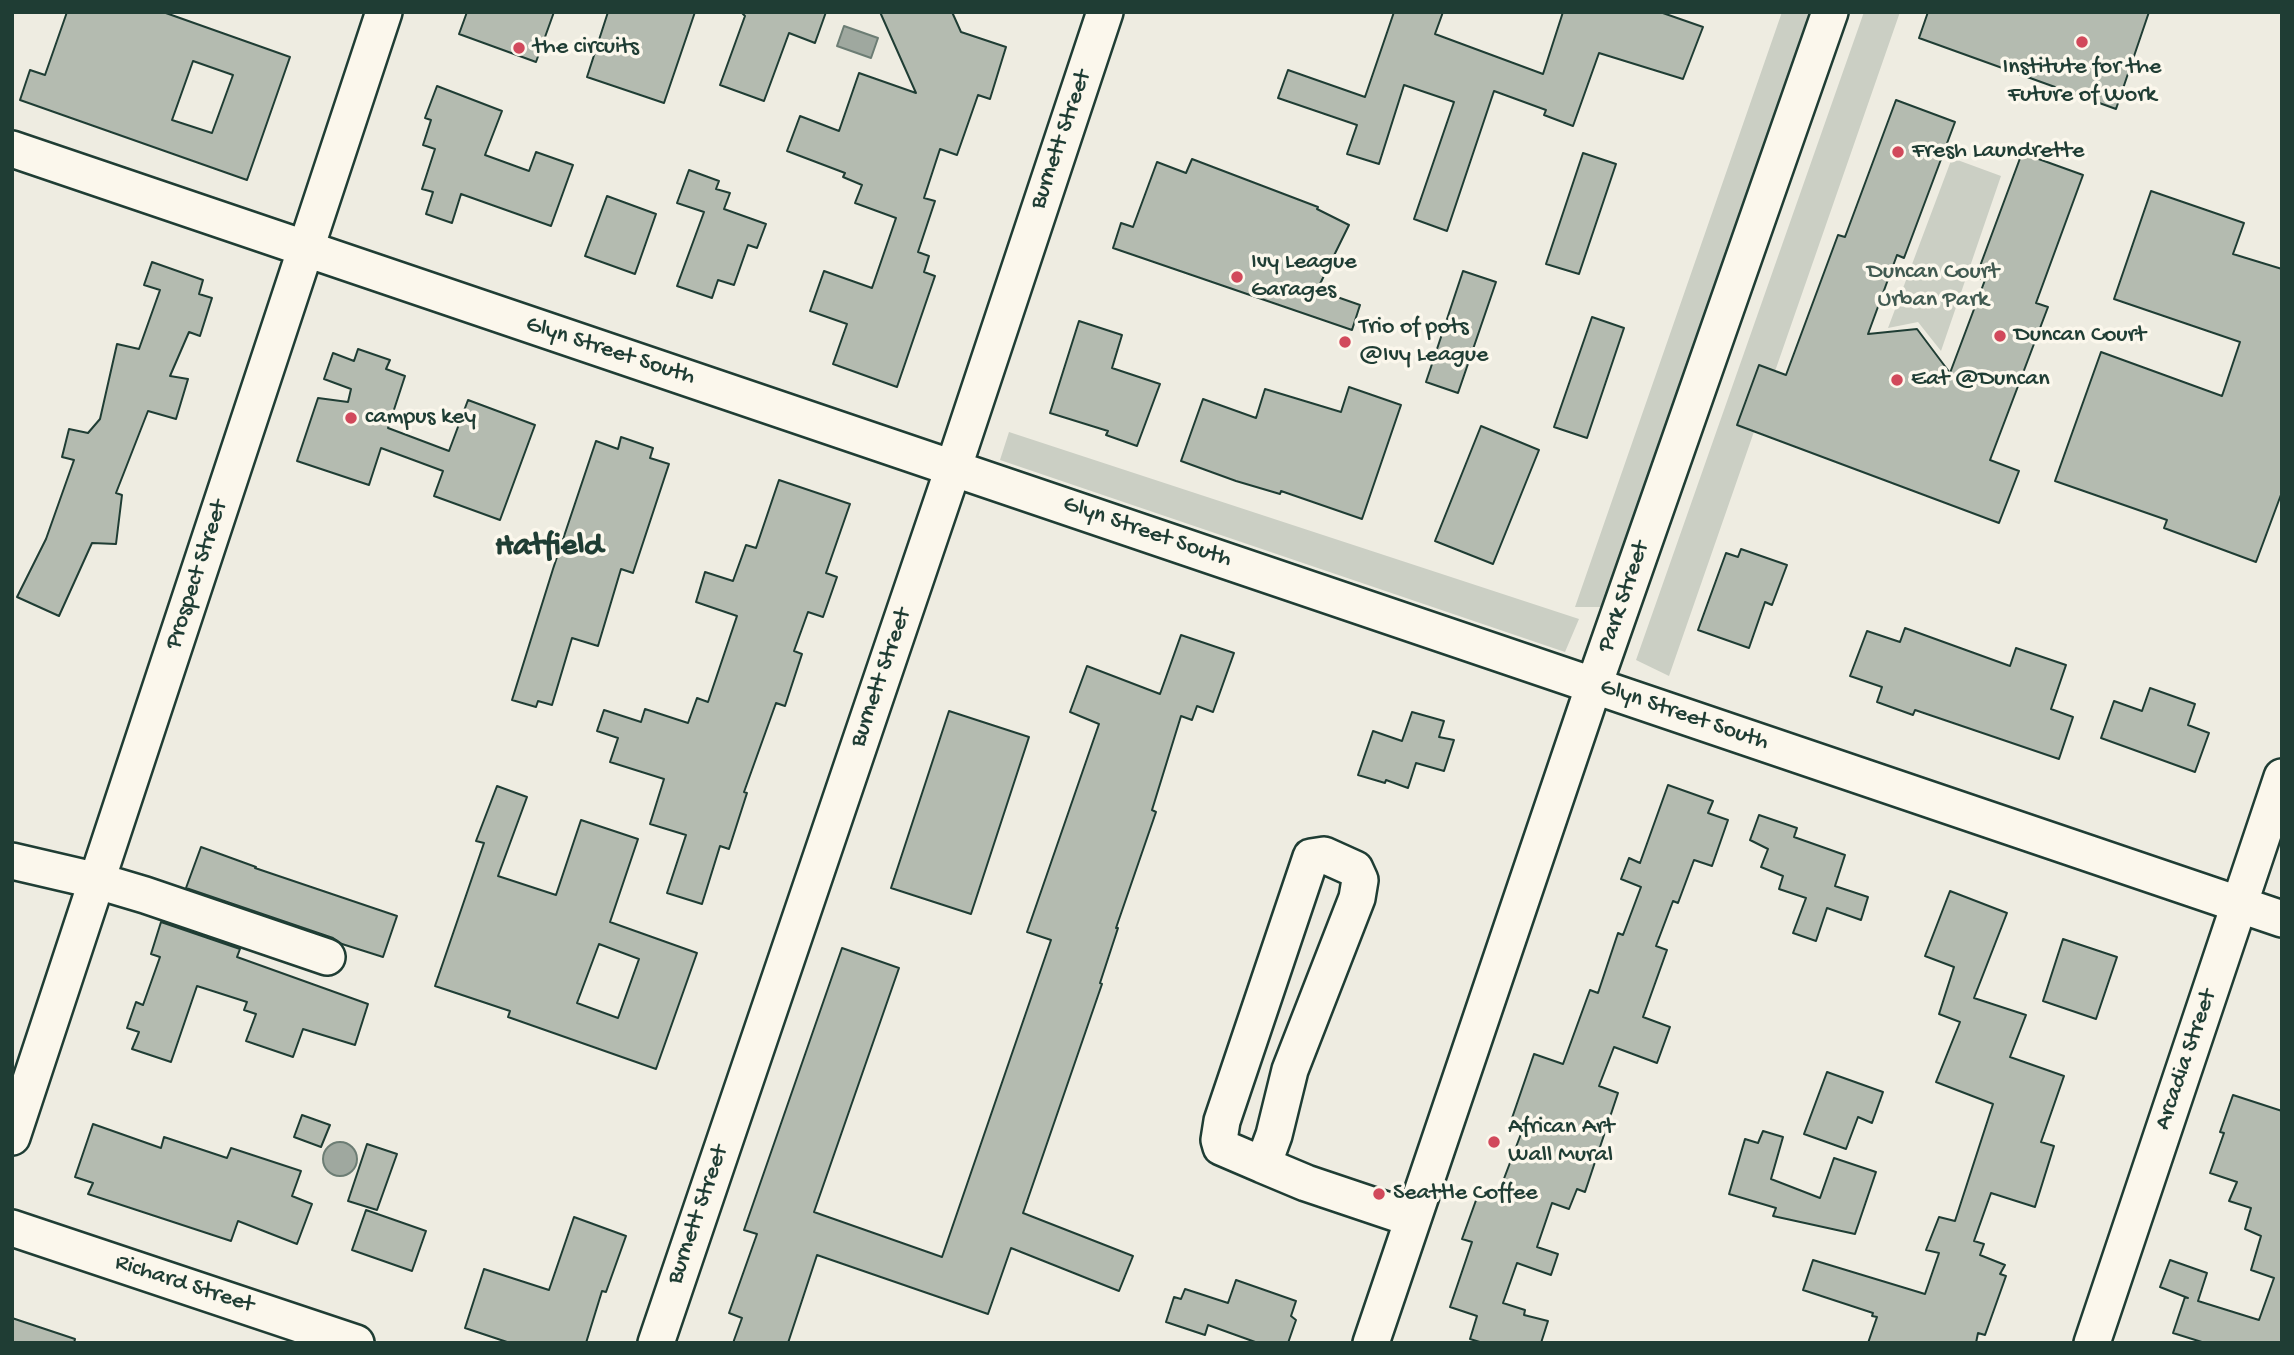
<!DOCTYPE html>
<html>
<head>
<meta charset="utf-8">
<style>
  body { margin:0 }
  #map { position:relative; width:2294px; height:1355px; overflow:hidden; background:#eeece1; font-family:"Gochi Hand",sans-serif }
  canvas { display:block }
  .frame { position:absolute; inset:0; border:14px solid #1f3d34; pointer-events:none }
</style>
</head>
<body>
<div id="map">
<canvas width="2294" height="1355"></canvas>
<div class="frame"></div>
</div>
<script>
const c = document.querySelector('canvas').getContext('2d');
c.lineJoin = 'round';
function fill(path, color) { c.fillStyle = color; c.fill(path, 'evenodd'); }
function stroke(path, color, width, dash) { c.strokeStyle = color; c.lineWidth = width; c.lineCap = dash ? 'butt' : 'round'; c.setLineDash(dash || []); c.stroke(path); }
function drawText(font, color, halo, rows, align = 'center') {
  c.font = font + ' "Gochi Hand",sans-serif'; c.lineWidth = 7; c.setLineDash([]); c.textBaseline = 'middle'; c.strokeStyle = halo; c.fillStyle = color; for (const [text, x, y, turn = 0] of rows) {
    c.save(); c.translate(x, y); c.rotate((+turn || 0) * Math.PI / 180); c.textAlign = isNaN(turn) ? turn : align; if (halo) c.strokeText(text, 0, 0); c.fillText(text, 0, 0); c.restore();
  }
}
const green = new Path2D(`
  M1782,12H1817L1610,607H1575Z
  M1864,12H1900L1669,676L1636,660Z
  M1952,158L2001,176L1941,351L1918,322L1888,328Z
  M1009,432L1579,619L1565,652L1000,460Z`);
const water = new Path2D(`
  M844,26L878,38L871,58L837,46Z
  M323 1159a17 17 0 1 1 34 0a17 17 0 1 1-34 0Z`);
const building = new Path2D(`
  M67,12H163L290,57L247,180L20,100L30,70L45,75ZM193,61L233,75L212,133L172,120Z
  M467,12H554L536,62L459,34Z
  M608,12H695L664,103L587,77Z
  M741,12H826L815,43L789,33L764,101L720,85L745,16Z
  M880,12H952L961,32L1006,47L990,99L978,95L957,155L940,149L924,198L935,201L918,252L929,256L924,272L935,276L897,387L833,364L847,324L810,311L824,271L872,288L896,218L855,203L862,185L843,177L845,173L787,151L800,116L839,131L859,73L916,93Z
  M1394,12H1443L1435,34L1543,74L1563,12H1660L1703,27L1683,79L1599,53L1573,126L1544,115L1546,110L1494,91L1447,231L1414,219L1454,102L1404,85L1379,164L1347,154L1357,125L1278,98L1288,70L1365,97Z
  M1928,12H2149L2116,109L1919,38Z
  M437,86L502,111L485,155L529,171L536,152L573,165L551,226L461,194L452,223L426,214L433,192L422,189L435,149L423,145L431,120L425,118Z
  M1896,100L1955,122L1904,258L1897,255L1868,334L1917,329L1950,373L1985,280L1976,277L2022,153L2083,175L2036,303L2048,307L1990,460L2019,471L1999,523L1737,425L1759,365L1786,375L1838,235L1845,237Z
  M1583,153L1616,164L1579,274L1546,264Z
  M1192,159L1318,207L1317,209L1349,225L1317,290L1360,305L1352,330L1113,248L1121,223L1133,227L1157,162L1186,173Z
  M689,170L719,181L716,189L730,193L724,209L766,224L757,248L748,245L734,285L718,280L712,298L677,286L704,212L677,203Z
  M2151,191L2244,223L2233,254L2282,269V492L2256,562L2164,528L2167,520L2055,481L2101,352L2222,396L2240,342L2114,299Z
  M607,196L656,214L635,274L585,256Z
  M152,262L203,280L199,294L212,298L200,336L189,332L170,376L188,379L176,419L148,411L116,493L122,495L116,544L92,543L59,616L17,597L46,539L74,460L62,457L69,429L88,433L100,419L117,344L139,349L160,290L144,285Z
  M1463,271L1496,282L1458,393L1426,382Z
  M1592,317L1624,328L1587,438L1554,427Z
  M1079,321L1122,335L1112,368L1160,384L1137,446L1106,435L1108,431L1050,413Z
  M358,349L390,360L386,369L405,376L388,428L449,451L468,400L535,425L500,520L434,496L443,471L381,448L369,485L297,461L318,398L348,402L351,389L324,379L333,353L354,361Z
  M1349,387L1401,405L1362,519L1281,491L1280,494L1236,481L1181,461L1203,399L1256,418L1265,389L1341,412Z
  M1481,426L1539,450L1493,564L1435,541Z
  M621,437L653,448L650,458L669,464L633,573L621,569L598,646L572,638L552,705L538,701L536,707L512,700L553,569L596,441L618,449Z
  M779,480L850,504L826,573L837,577L823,617L808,612L794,651L802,654L785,706L776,703L744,792L747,793L729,849L720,846L702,904L667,893L686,835L650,824L664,779L610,762L618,738L597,731L604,710L641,722L645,709L688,723L697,698L708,702L737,616L696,602L705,572L733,581L746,545L756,548Z
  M1741,549L1787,565L1772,605L1765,602L1749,648L1698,630L1726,553L1738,557Z
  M1905,628L2010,666L2016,648L2066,665L2051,709L2073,717L2059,759L1915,710L1913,715L1877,702L1882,687L1850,676L1867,631L1900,642Z
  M1181,635L1234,653L1213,712L1197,706L1192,720L1181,716L1152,810L1156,812L1116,928H1118L1100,983L1102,984L1023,1213L1133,1256L1119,1291L1011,1248L988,1314L817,1255L788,1343H733L742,1318L729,1313L757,1234L744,1230L842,948L899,968L814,1212L942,1257L1051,940L1027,932L1099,724L1070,712L1087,666L1160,694Z
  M2150,688L2195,704L2188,725L2209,733L2195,772L2101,738L2114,701L2142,711Z
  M949,711L1029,737L971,914L891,888Z
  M1412,712L1444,721L1439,737L1454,740L1444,771L1416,763L1408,788L1386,780L1385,783L1358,775L1373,731L1402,741Z
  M1668,785L1713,801L1708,813L1728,820L1712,866L1694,860L1678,903L1673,901L1656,946L1667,950L1643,1017L1670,1027L1657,1063L1614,1047L1599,1086L1618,1093L1585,1192L1577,1189L1569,1209L1552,1203L1537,1247L1558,1254L1551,1275L1517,1263L1503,1303L1525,1310L1524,1315L1548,1321L1541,1343H1483L1470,1339L1477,1316L1450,1307L1472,1242L1462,1239L1479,1192L1497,1197L1524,1126L1511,1121L1534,1054L1563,1064L1590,990L1598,993L1618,933L1623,935L1641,887L1621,879L1629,858L1640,863Z
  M497,786L527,797L498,876L556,895L581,820L638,839L610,922L697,953L656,1069L508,1017L510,1011L435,986L484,843L476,841ZM599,944L639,959L618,1018L577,1003Z
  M1759,815L1797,828L1794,837L1845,855L1835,886L1868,897L1861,920L1827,908L1816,941L1793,933L1806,898L1779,889L1783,876L1761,867L1768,849L1750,840Z
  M201,847L256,867L255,868L397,916L383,957L342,944L333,938L186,888Z
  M1950,891L2007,913L1974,998L2026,1015L2010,1057L2064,1076L2041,1142L2054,1146L2035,1207L1991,1193L1974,1241L1984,1244L1980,1255L2005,1265L2000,1274L2006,1276L1985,1335L1978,1333L1976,1343H1868L1877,1317L1872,1316L1873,1313L1803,1290L1813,1260L1925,1294L1939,1253L1926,1250L1939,1217L1955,1221L1993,1104L1936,1082L1960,1022L1939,1014L1954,967L1925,956Z
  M161,922L240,949L237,957L368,1004L355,1045L303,1029L293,1057L246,1041L256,1014L244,1010L247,1002L197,986L171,1062L132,1049L139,1032L127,1028L136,1002L143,1005L160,957L151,954Z
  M2063,939L2117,957L2096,1019L2043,1001Z
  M1827,1072L1883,1092L1872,1123L1858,1117L1846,1149L1804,1134Z
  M2233,1095L2282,1111V1343H2205L2173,1333L2185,1297L2188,1298L2160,1287L2170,1260L2207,1273L2198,1301L2259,1320L2274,1278L2251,1270L2261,1236L2245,1229L2251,1208L2229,1201L2237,1182L2210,1173L2224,1133L2220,1132Z
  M302,1115L330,1125L321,1147L294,1137Z
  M93,1124L161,1148L164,1137L227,1158L231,1148L301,1171L292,1196L312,1204L297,1244L238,1221L231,1241L88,1194L93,1183L75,1177Z
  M1763,1131L1783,1137L1771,1179L1820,1198L1834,1158L1876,1172L1855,1234L1773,1216L1776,1208L1729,1194L1745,1139L1758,1143Z
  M367,1144L397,1154L377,1210L348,1201Z
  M366,1210L426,1231L412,1271L352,1250Z
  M574,1217L626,1236L606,1292L602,1291L586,1343H510L465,1328L484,1269L549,1290Z
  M1236,1280L1296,1301L1291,1316L1296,1320L1288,1343H1258L1208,1325L1205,1335L1166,1322L1174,1297L1181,1299L1185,1289L1228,1303Z
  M12,1318L75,1339L74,1343H12Z`);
const minor = new Path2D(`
  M12,149L2282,919
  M12,861L98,881L145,895L327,957
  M12,1137L384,12
  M1263,1165L1221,1147L1219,1140L1222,1121L1311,857L1324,855L1355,869L1360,880L1357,898L1290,1070L1274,1135L1263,1165L1306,1183L1413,1219
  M12,1228L356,1343
  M656,1343L954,466L1105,12
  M1371,1343L1594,685L1830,12
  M2092,1343L2282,777`);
const markers = [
  [2082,42,7,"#d1495b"],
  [519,48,7,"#d1495b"],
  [1898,152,7,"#d1495b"],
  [1237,277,7,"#d1495b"],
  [2000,336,7,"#d1495b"],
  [1345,342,7,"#d1495b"],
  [1897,380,7,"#d1495b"],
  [351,418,7,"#d1495b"],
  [1494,1142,7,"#d1495b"],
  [1379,1194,7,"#d1495b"]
];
const poiNames = [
  ["the circuits",533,48],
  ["Institute for the",2082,68,"center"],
  ["Future of Work",2082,96,"center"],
  ["Fresh Laundrette",1912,152],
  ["Ivy League",1251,263],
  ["Garages",1251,291],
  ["Trio of pots",1359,328],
  ["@Ivy League",1359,356],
  ["Duncan Court",2014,336],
  ["Eat @Duncan",1911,380],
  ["campus key",365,418],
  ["African Art",1508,1128],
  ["Wall Mural",1508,1156],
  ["Seattle Coffee",1393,1194]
];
const streetNames = [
  ["Burnett Street",1062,140,-71],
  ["Glyn Street South",610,352,18],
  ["Glyn Street South",1147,533,19],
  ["Prospect Street",198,575,-72],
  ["Park Street",1625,597,-71],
  ["Burnett Street",882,678,-71],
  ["Glyn Street South",1684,716,19],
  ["Arcadia Street",2187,1060,-71],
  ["Burnett Street",699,1215,-71],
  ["Richard Street",184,1285,18]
];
const parkNames = [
  ["Duncan Court",1933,273],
  ["Urban Park",1933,301]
];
const districtNames = [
  ["Hatfield",549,548]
];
fill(green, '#cbcfc4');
fill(water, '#9fa89f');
stroke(water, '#6c7d74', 2);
fill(building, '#b4bbb0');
stroke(building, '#1f3d34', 2);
stroke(minor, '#1f3d34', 40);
stroke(minor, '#fbf7ec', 35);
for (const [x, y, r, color] of markers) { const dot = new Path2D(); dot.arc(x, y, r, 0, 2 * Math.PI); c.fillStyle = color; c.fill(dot); stroke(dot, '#fbf7ec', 2.5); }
drawText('24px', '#1f3d34', '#fbf7ec', poiNames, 'left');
drawText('24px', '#1f3d34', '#fbf7ec', streetNames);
drawText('24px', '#415a51', '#fbf7ec', parkNames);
drawText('bold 32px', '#1f3d34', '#fbf7ec', districtNames);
</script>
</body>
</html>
